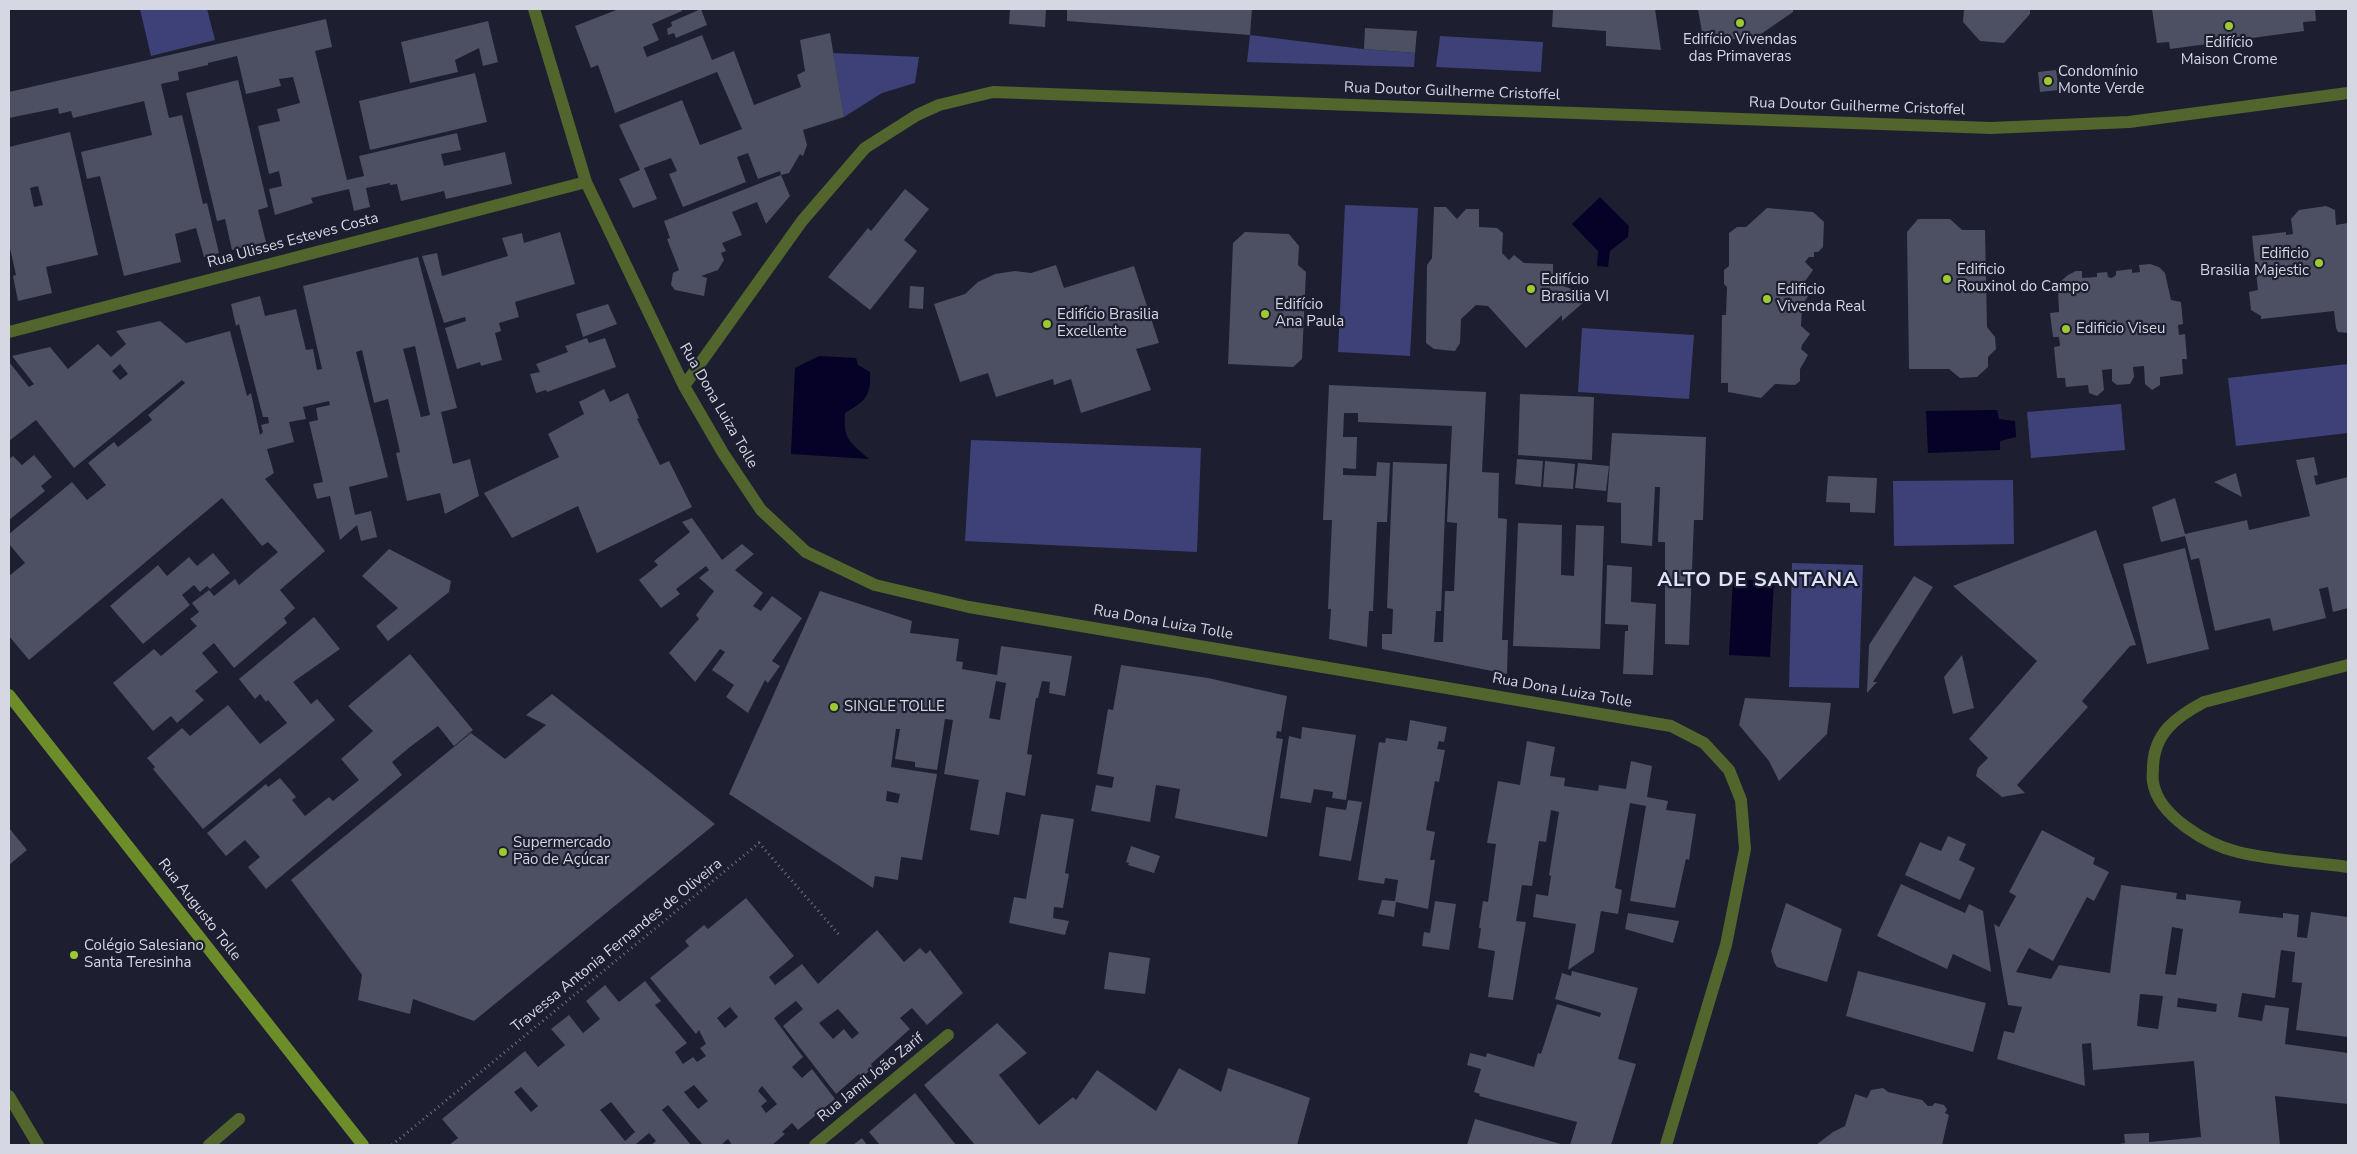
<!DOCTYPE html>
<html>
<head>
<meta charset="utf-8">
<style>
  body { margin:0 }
  #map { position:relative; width:2357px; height:1154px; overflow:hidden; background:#1d1e2f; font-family:"Nunito Sans",sans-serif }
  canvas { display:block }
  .frame { position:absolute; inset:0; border:10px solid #d5d7e3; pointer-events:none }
</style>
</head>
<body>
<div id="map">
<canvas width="2357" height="1154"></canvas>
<div class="frame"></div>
</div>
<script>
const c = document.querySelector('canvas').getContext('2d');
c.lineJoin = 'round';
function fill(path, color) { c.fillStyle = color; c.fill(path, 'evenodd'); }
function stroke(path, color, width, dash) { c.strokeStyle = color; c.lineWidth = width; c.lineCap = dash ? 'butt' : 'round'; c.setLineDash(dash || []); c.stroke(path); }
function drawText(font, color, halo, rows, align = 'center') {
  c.font = font + ' "Nunito Sans",sans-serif'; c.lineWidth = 4.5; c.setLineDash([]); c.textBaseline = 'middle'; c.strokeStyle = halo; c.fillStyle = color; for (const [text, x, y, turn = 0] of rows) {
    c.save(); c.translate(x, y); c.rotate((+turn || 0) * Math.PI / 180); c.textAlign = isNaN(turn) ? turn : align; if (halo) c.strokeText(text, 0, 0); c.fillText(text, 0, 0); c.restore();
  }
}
const green = new Path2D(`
  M140,9H207L215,40L151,56Z
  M1250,35L1363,49L1415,53L1414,67L1247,62Z
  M1440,36L1543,42L1541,72L1436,67Z
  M833,53L919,57L915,83L882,93L844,117Z
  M1345,205L1418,208L1410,356L1338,352Z
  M1582,328L1694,335L1689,399L1578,392Z
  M2348,364V433L2236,446L2228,378Z
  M2121,404L2125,450L2031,458L2027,412Z
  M971,440L1201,448L1197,552L965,541Z
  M2013,480L2014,544L1894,546L1893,481Z
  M1792,563L1863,565L1859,688L1789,687Z`);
const water = new Path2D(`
  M1600,197L1629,226L1628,237L1610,251L1608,267L1597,266L1598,251L1572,224Z
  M819,356L856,358L858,365L870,372C871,397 866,400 845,413C843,440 850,442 869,459L791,454L795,368Z
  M1997,410L1999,419L2015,421L2016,437L2000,441V450L1928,453L1926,411Z
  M1733,579L1774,581L1770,657L1729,655Z`);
const building = new Path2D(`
  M619,9H681L682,11L652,24L659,40L643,47L647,57L702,35L712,60L734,51L754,105L801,87L797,75L805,71L800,40L830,33L844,117L803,130L807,145L803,156L800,154L789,173L781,175L780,171L758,179L748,153L737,157L746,182L683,207L669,174L677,171L671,158L644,168L657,199L633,208L619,179L640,170L619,125L682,100L700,145L742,129L717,72L615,113L598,65L591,68L575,26Z
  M701,9L707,25L676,38L674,33L668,35L667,29L672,26L671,22Z
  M1010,9H1046L1045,27L1009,24Z
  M1067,9H1252L1250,35L1067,21Z
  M1553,9H1655L1661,50L1606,46V31L1552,27Z
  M1698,9H1793V12L1761,34L1743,39H1729L1702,32Z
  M1964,9H2030V14L2004,43L1980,41L1963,22Z
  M2152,9H2315L2316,21L2303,22L2304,31L2170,49L2169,42L2157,43Z
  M326,19L332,47L315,51L347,180L364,176L359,156L457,133L461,150L441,154L444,166L505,152L512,184L446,199L444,191L401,201L397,184L390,185V183L366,188L370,207L354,211L349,189L311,198L313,203L275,215L269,189L282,186L279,171L269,174L258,126L280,121L277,109L300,103L293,77L279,79L281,86L246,94L237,56L208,63V65L178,72L179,80L161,84L169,118L182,115L203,204L207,203L219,253L204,257L196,228L175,234L181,262L124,276L100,176L87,179L81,152L152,135L144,101L73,118L71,111L59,114L58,108L9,118V92Z
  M488,21L498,62L483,66L479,48L455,60L458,72L410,83L401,42Z
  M1365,28L1417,31L1415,53L1364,49Z
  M2056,70L2059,90L2040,92L2038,72Z
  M475,73L487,122L370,150L359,101Z
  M238,80L268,207L258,210L266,242L232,250L225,219L217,221L186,93Z
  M70,132L98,255L46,267L52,293L18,301L13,276L16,275L9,244V147ZM38,186L43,205L34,207L30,188Z
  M781,175L790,196L766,224L757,202L732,212L742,235L722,243L726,251L721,253L724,260L718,270L701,276L707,278L704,296L675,290L671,285L673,273L679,270L667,239L670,238L664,221Z
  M905,189L929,209L904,240L917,251L870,310L828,277L868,228L871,231Z
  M2326,206L2335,210L2336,225L2348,223V333L2338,332L2336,328L2334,311L2261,319V316L2251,310L2249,292L2258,290L2252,236L2286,232V235L2293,234L2291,219L2299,210Z
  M1434,207H1446L1457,219L1466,209H1479V227L1497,228L1503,233L1502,253L1509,260L1514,255L1524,263L1553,264V274L1563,286L1583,293L1585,301L1562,321V315L1526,348L1488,306L1476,305L1461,319L1460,343L1455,351L1434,349L1426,343L1427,265L1432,258Z
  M1767,208L1813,212L1824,222L1823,247L1818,252H1814V257H1809L1805,262L1813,270L1803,284L1811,291L1802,306L1801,326L1810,334L1802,345L1801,349L1808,355L1800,369V381L1795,385L1775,384L1761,398L1728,392V383H1721L1722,315H1726L1727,287L1724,284V270L1729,266V233L1737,227H1746Z
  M1918,219H1950L1962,230H1985L1987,327L1995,337L1996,349L1988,357V367L1977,377L1960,378L1949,369H1909L1907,232Z
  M560,232L575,284L515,302L519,317L499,323L501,331L495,333L502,360L481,366L480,362L457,369L445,328L466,321L465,317L444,323L422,256L437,253L442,276L508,256L502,238L522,233L524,243Z
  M1245,232L1289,234L1299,246L1298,265L1306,272L1302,359L1293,367L1228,364L1233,243Z
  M418,257L457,408L441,412L453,464L470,459L479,496L445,514L440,493L407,501L396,453L400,452L388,399L374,403L362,350L356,352L388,477L349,487L355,515L371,511L377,537L361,541L357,525L340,540L330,496L317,499L313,484L323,482L309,422L318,420L316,408L330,405L329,401L303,407L306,419L289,422L294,442L267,449L274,473L265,479L325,551L280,590L295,608L284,618L287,623L234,668L214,643L202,653L218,672L195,691L204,700L177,723L171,716L153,731L113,683L154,649L161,656L197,626L190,619L199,612L192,603L209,590L214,596L235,579L239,585L278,552L268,542L262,546L222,498L29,660L9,636V576L25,563L9,544V534L72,482L87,500L106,485L88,463L114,442L118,447L152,420L148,415L185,383L182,380L74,468L36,420L9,441V362L29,387L34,384L12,356L50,347L68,369L98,344L111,357L126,344L116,331L160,321L186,343L230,331L247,396L251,393L260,435L263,432L261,425L269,423L268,417H263L239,324L236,326L231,304L260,296L265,316L296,309L306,350L313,349L317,370L322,369L303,286ZM415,346L430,415L421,417L403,349ZM120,364L128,374L120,380L112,371Z
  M2150,264L2159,267L2165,273L2171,300L2181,302L2183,324L2178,325L2179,335L2185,334L2187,359H2182L2183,374L2160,377V385L2152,390L2145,384L2144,366L2133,367L2134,377L2130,384L2117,385L2112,381V369L2102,370L2104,390L2097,396L2089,393L2088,385L2066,387L2065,378H2057L2054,347L2060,346L2059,337H2053L2050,313L2059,312L2058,290L2061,281L2068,275L2076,271H2082V278L2097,277V273L2107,272L2108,277L2112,278L2116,275V271L2132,269V273L2140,272L2139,265Z
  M1056,265L1064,288L1134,266L1159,343L1136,349L1151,390L1081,413L1071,379L1054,385L1053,379L996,397L988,373L960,382L934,304L965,294L978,282L995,274L1015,271L1031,273Z
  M910,286L924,287L923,309L909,308Z
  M608,304L617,324L583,337L576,314Z
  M587,338L589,343L605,338L616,367L547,392L546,390L536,393L530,374L540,372L536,364L568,352L565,346Z
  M1329,385L1486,392L1482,472L1499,473L1498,518L1507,519L1502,640H1508L1507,674L1382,649V634H1392L1393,609L1387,608L1393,462L1447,464L1441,611H1436L1434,642H1443L1445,591H1454L1457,523L1447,522L1452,426L1358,422V413H1344L1343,437H1357L1356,469L1343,468V475L1376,476L1377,462L1390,463L1387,522H1377L1373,611H1369L1367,647L1329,639L1331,609H1328L1332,520H1323Z
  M604,389L610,402L628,393L639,418L637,419L660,465L669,461L692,507L597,553L578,506L512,538L484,493L559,457L548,434L584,414L579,402Z
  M1520,394L1594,397L1592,460L1518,455Z
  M1612,433L1706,437L1703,520H1694L1689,645L1665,644V542H1658L1660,487H1655L1652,546L1621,543V503L1607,502Z
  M34,455L52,477L41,486L45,491L9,520V459L13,456L22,465Z
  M2314,457L2318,475L2314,476L2316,485L2348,477V608L2333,612L2328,587L2319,589L2326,618L2273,631L2270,618L2215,631L2199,558L2191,560L2185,536L2161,542L2152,507L2175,498L2185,534L2247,520L2249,530L2310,516L2296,460Z
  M1517,459L1543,461L1541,487L1515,484Z
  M1545,461L1575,464L1573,489L1543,487Z
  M1578,463L1609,466L1606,491L1575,488Z
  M2236,473L2242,497L2214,482Z
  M1828,476L1877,478L1875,513L1850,512V503L1826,502Z
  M692,518L722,560L742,544L754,554L735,570L763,593L753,606L761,611L772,596L802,618L772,661L780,666L768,683L765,680L748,713L726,697L734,685L712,670L725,652L720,649L695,682L669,653L699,619L696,615L714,591L699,578L709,570L706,566L676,589L680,594L661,608L639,580L658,565L654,561L690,532L682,522Z
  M1518,523L1562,525L1561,575L1574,576L1576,525L1604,526L1600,649L1513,646Z
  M2096,530L2136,645L2130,646L2082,701L2088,707L2017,785L2025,793L2002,797L1976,776L1978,768L1988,758L1969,739L2037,661L1953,586Z
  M2185,548L2209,649L2147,664L2123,564Z
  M389,549L451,581L449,592L388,641L376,626L398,608L362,576Z
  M213,553L230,573L210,589L207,586L200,592L194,585L182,595L190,605L143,644L110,606L158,565L167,576L189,557L197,566Z
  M1607,565L1632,567L1631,602L1656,604L1653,675L1623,674L1625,631H1628V625L1605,624Z
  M1914,576L1933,587L1873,682H1877L1867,693L1869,645Z
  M820,591L912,621L910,633L959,639L956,661L963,662L962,669L997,675L1001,646L1072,656L1065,696L1049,693L1050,682L1042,681L1038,698H1036L1027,754L1032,755L1025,796L1006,792L999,835L970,830L979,780L944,774L953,720L945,719L937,770L915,767V762L895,759L900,729H896L891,767L937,774L922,860L901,857L898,880L875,876L873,888L729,794ZM996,681L1006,683L1000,720L989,718ZM887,791L900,794L898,803L886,801Z
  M314,617L340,649L293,682L311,704L317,699L335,720L203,829L153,769L155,767L147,758L182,728L190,736L228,705L260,744L287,723L268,700L266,702L260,694L255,699L239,679Z
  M410,654L473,730L454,746L438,726L410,747L392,762L402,775L266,889L248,867L260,857L245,840L226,856L207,833L266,784L268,787L280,778L296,797L292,800L305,816L329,797L333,801L359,780L341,759L373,731L348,706Z
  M1962,655L1974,708L1953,714L1944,677Z
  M1121,665L1208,678L1287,696L1281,732L1277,731L1276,738L1283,739L1267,837L1175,818L1180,789L1156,785L1150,822L1091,811L1096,785L1112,788L1114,777L1097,774L1108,709L1113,710Z
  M552,694L715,824L474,1021L413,999L410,1014L358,1000L362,975L291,880L471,733L505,759L546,725L526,715Z
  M1745,698L1831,703L1827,734L1779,781L1769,761L1739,725Z
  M1410,720L1447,727L1444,742L1439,741L1437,749L1445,750L1439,782L1435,781L1426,830L1435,832L1430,860H1435L1428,909L1396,902L1394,917L1378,914L1382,900L1395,901L1398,880L1385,878L1384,884L1358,880L1379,742L1385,743L1386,738L1407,741Z
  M1302,727L1356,735L1346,800L1332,798L1333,792L1314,789L1311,803L1280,798L1289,736L1301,739Z
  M1527,741L1555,747L1550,776L1565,778L1564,786L1598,791L1599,785L1626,789L1631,761L1652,766L1647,797L1668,801L1666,810L1696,814L1689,860L1686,859L1675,908L1630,901L1646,806L1630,803L1615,888L1622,890L1618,914L1601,911L1594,952L1568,970L1576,924L1533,917L1536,894L1548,896L1551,876L1549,875L1559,812L1551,810L1546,842L1539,841L1532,886L1522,885L1516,921L1526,922L1513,1000L1488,997L1495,951L1478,948L1481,928H1479L1483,901L1488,902L1496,844L1487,843L1498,781L1520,785Z
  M1348,800L1362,802L1351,861L1319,856L1326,807L1346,810Z
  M1041,814L1074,819L1065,873L1069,874L1063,908L1054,907L1053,918L1069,921L1065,935L1009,923L1014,897L1026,899Z
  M9,828L27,850L9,865Z
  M2042,830L2095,858L2093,864L2109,872L2094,901L2087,897L2053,961L2029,948L2016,972L2051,979L2059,965L2110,973L2121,885L2177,893L2176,899L2186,900V894L2241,901L2239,913L2283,918V913L2299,915L2297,937L2307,938L2311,912L2348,917V1037L2296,1030L2302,983L2292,982L2295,952L2281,950L2275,998L2242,993L2238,1017L2262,1021L2265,1005L2289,1008L2285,1044L2348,1053V1104L2275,1096L2280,1145H2112L2125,1143L2124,1134L2149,1133V1142L2201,1137L2194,1061L2093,1070L2091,1043L2082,1044L2085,1086L1997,1059L2004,1031L2014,1033L2022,1007L2008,1005L1994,924L1999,927L2016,896L2009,892ZM2172,927L2183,929L2176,975L2165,974ZM2140,994L2163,996L2158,1029L2137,1026ZM2178,998L2217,1004L2216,1012L2177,1007Z
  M1948,836L1966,844L1959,860L1975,868L1960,900L1905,875L1920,842L1941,851Z
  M1131,846L1160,856L1154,873L1128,865L1129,863L1126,862Z
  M1901,884L1965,913L1969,904L1983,911L1991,972L1953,954L1947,969L1877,936Z
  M746,898L794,956L769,977L775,985L802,964L818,984L877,930L904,962L920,948L926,954L930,950L963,993L927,1025L912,1008L900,1018L910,1029L871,1064L873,1068L862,1077L859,1074L836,1094L783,1026L803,1009L796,1001L774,1018L803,1057L792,1067L802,1078L812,1069L835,1099L798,1130L792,1123L782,1132L785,1134L772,1145H732L728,1139L721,1145H703L668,1105L662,1110L691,1145H651L656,1141L649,1133L635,1145H449L458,1138L442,1119L525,1051L538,1067L565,1045L551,1029L569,1015L583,1033L600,1019L586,1001L605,985L619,1002L645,981L661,1001L655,1005L687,1043L675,1052L683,1064L693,1057L697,1062L706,1056L700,1048L706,1044L699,1030L696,1034L650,978L689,946L685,941L704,925L708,929ZM730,1007L738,1017L725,1028L717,1018ZM838,1009L859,1033L852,1039L844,1029L833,1039L819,1023ZM694,1085L708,1101L698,1109L684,1092ZM762,1086L777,1104L766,1113L761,1106L767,1101L758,1091ZM521,1087L538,1106L531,1112L514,1092ZM611,1102L635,1132L625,1141L600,1110Z
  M1435,901L1456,904L1449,950L1422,946L1424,932L1430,933Z
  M1786,903L1842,929L1827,982L1777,967L1774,962L1771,951Z
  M1628,913L1679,921L1673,943L1625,929Z
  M1109,952L1150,958L1145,994L1104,989Z
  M1572,971L1638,988L1618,1059L1636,1064L1611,1145H1570L1577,1122L1479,1096L1480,1094L1474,1092L1481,1069L1467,1065L1470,1053L1486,1057L1487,1053L1534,1067L1538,1053L1541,1054L1557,1004L1600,1017L1601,1013L1555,999L1562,973L1571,976Z
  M1858,971L1986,1003L1973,1052L1846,1016Z
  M997,1023L1027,1053L999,1075L1039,1125L1073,1097L1076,1100L1097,1070L1156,1111L1179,1068L1221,1092L1228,1068L1310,1098L1297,1145H975L924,1085Z
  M1883,1088L1888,1092L1922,1100L1928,1106H1932L1935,1103L1944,1105L1947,1109L1945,1113L1949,1115L1942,1145H1816L1833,1132L1845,1126L1855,1094L1867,1098L1871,1090Z
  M915,1093L956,1145H880L869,1132Z
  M1475,1119L1564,1145H1467Z
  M862,1138L867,1145H853Z`);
const path = new Path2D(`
  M392,1145L759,843L841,937`);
const lane = new Path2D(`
  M9,1096L38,1145
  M209,1145L239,1119`);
const street = new Path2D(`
  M534,9L586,182L684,386L723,453L761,510L806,552L875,585L969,607L1671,726L1704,743L1729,770L1741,800L1745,849L1726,945L1666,1145
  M9,332L586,182
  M684,386L802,221L865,148L917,115L939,105L993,92L1991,128L2129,122L2348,93
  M2348,665L2204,702C2176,717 2154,733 2153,767C2153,772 2152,778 2153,782C2158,816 2208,845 2238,852C2274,861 2312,862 2348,867
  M815,1145L948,1035`);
const secondary = new Path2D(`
  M9,695L363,1145`);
const markers = [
  [1740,23,5,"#9dca30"],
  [2229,26,5,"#9dca30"],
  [2048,81,5,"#9dca30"],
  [2319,263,5,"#9dca30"],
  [1947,279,5,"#9dca30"],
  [1531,289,5,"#9dca30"],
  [1767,299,5,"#9dca30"],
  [1265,314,5,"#9dca30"],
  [1047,324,5,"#9dca30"],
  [2066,329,5,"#9dca30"],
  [834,707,5,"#9dca30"],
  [503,852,5,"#9dca30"],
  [74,955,5,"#9dca30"]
];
const poiNames = [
  ["Edifício Vivendas",1740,40,"center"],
  ["das Primaveras",1740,57,"center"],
  ["Edifício",2229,43,"center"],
  ["Maison Crome",2229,60,"center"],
  ["Condomínio",2058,72],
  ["Monte Verde",2058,89],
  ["Edificio",2309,254,"right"],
  ["Brasilia Majestic",2309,271,"right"],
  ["Edificio",1957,270],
  ["Rouxinol do Campo",1957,287],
  ["Edifício",1541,280],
  ["Brasilia VI",1541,297],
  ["Edificio",1777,290],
  ["Vivenda Real",1777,307],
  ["Edifício",1275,305],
  ["Ana Paula",1275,322],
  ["Edifício Brasilia",1057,315],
  ["Excellente",1057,332],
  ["Edificio Viseu",2076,329],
  ["SINGLE TOLLE",844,707],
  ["Supermercado",513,843],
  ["Pão de Açúcar",513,860],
  ["Colégio Salesiano",84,946],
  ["Santa Teresinha",84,963]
];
const streetNames = [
  ["Rua Doutor Guilherme Cristoffel",1452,92,2],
  ["Rua Doutor Guilherme Cristoffel",1857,107,2],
  ["Rua Ulisses Esteves Costa",293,241,-15],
  ["Rua Dona Luiza Tolle",718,406,60],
  ["Rua Dona Luiza Tolle",1163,623,10],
  ["Rua Dona Luiza Tolle",1562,691,10],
  ["Rua Augusto Tolle",199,910,52],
  ["Travessa Antonia Fernandes de Oliveira",617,946,-39],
  ["Rua Jamil João Zarif",871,1078,-39]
];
const districtNames = [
  ["ALTO DE SANTANA",1758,581]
];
fill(green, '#3e4177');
fill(water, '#060126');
fill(building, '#4d4f63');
stroke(path, '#717281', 3, [1, 4]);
stroke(lane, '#51652c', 12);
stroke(street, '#51652c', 12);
stroke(secondary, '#6d8c2a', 12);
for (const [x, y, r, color] of markers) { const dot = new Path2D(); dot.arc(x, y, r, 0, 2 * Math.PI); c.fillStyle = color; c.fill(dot); stroke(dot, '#1d1e2f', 2); }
drawText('15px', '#d5d7e3', '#1d1e2f', poiNames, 'left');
drawText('15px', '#d5d7e3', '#1d1e2f', streetNames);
c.letterSpacing = '1px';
drawText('bold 20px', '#dfe3fa', '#1d1e2f', districtNames);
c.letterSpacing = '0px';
</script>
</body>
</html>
